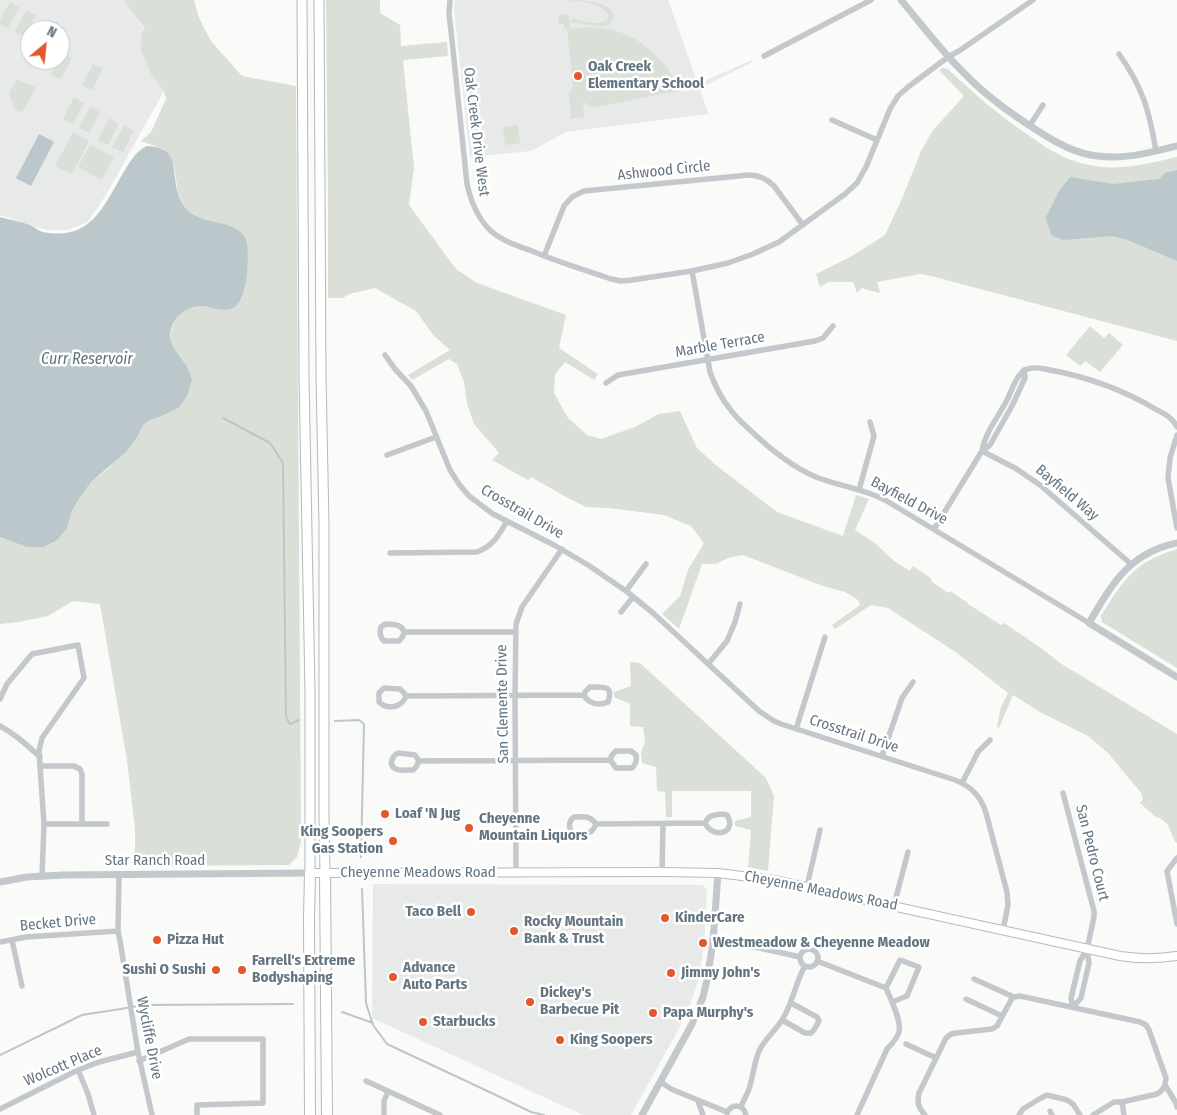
<!DOCTYPE html>
<html>
<head>
<meta charset="utf-8">
<style>
  body { margin:0 }
  #map { position:relative; width:1177px; height:1115px; overflow:hidden; background:#fafaf8; font-family:"Fira Sans Condensed",sans-serif }
  canvas { display:block }
  .north { position:absolute; left:20px; top:20px; width:50px; height:50px; box-sizing:border-box; background:#fff; border:1px solid #c1c8cd; border-radius:50%; rotate:28deg; font-size:14px; font-weight:700; line-height:20px; text-align:center; color:#657683 }
  .north::after { content:''; display:block; margin:auto; width:18px; height:22px; background:#e4572e; clip-path:polygon(50% 0,100% 100%,50% 72%,0 100%) }
</style>
</head>
<body>
<div id="map">
<canvas width="1177" height="1115"></canvas>
<div class="north">N</div>
</div>
<script>
const c = document.querySelector('canvas').getContext('2d');
c.lineJoin = 'round';
function fill(path, color) { c.fillStyle = color; c.fill(path, 'evenodd'); }
function stroke(path, color, width, dash) { c.strokeStyle = color; c.lineWidth = width; c.lineCap = dash ? 'butt' : 'round'; c.setLineDash(dash || []); c.stroke(path); }
function drawText(font, color, halo, rows, align = 'center') {
  c.font = font + ' "Fira Sans Condensed",sans-serif'; c.lineWidth = 5; c.setLineDash([]); c.textBaseline = 'middle'; c.strokeStyle = halo; c.fillStyle = color; for (const [text, x, y, turn = 0] of rows) {
    c.save(); c.translate(x, y); c.rotate((+turn || 0) * Math.PI / 180); c.textAlign = isNaN(turn) ? turn : align; if (halo) c.strokeText(text, 0, 0); c.fillText(text, 0, 0); c.restore();
  }
}
const built = new Path2D(`
  M0,0H123L145,30L152,76L164,91L107,193L88,222L68,230H46L0,215ZM30,30H60V60H30Z
  M455,0H668L698,84L752,60L753,62L700,88L708,114L566,132L531,151L470,157L454,9Z
  M373,884L702,885L707,889L704,945L699,978L687,1014L631,1115H583L372,1018Z`);
const green = new Path2D(`
  M123,0H194L199,18L211,41L242,76L296,86L301,842L297,857L289,865L135,866V829L127,760L100,604L73,601L48,616L19,622L0,624V537L4,539L67,528L72,511L79,499L91,482L109,468L137,437L144,424L150,420L159,417L185,363C176,353 168,342 172,328C175,315 188,306 202,306C215,306 228,316 238,303L233,227L203,220L195,216L188,211L183,204L178,192L174,166L163,149L141,141L151,132L166,99L164,91L152,76L141,50V35L145,29Z
  M326,0H380V13L400,25L401,46L447,42L448,56L403,60L414,168L409,205L456,269L477,283L566,315L559,348L598,374L594,380L565,362L555,374L554,393L568,418L587,435L601,439L635,427L659,414L680,411L697,448L717,466L777,512L843,536L856,495L869,499L855,530L875,543L894,561L910,571L913,566L932,579L931,581L948,593L950,591L968,603V604L1001,625L1004,623L1041,648L1060,663L1177,734V843L1175,842L1168,825L1159,817L1157,818L1140,803L1143,799L1141,793L1108,753L1088,736L1040,712L1013,695L999,728L997,727L1001,707L1008,693L957,653L888,608L871,605L835,629L832,625L860,605L858,600L845,592L823,586L743,555L728,558L716,564H702L679,629L662,614L680,596L688,570L704,543L691,526L664,515L609,508L586,507L566,497L531,477L528,480L492,460L499,453L474,424L467,404L464,382L457,364L449,359L412,380L408,375L450,350L434,336L416,311L375,288L349,294L343,298H328V195Z
  M566,0C579,0 600,0 610,9C612,11 613,14 614,16L610,24L602,27L571,22V21L572,19C583,20 603,29 609,16C602,2 580,1 566,0Z
  M10,2L19,7L8,28L0,24V20Z
  M26,10L36,15L25,37L15,32Z
  M569,14L570,29C605,25 630,30 655,55C661,61 668,68 672,76C674,81 676,86 677,91L592,108L583,101L584,117L571,119L569,92L573,87L567,29H564V24H559L558,15Z
  M62,53L72,58L61,79L51,74L58,60H60V56Z
  M93,64L103,69L92,90L82,85Z
  M943,68L948,69C974,94 1001,117 1031,137C1039,142 1046,148 1054,152C1068,160 1085,165 1101,167C1127,169 1152,163 1177,157V341L931,276L920,274L877,282L880,292L879,293L862,288L857,293L853,282H828L820,287L816,274L852,256L885,235L902,199L921,151L933,130L964,96L939,70Z
  M16,79L22,82L32,85L36,88L23,110L18,112L16,109H14L9,92L14,86Z
  M74,97L84,103L73,124L63,119Z
  M90,107L100,112L89,133L79,128Z
  M109,118L119,124L108,145L98,140Z
  M124,125L134,131L123,152L112,147Z
  M518,125L520,143L505,145L503,127Z
  M73,132L89,141L72,174L55,166Z
  M90,145L114,157L102,180L78,167Z
  M1090,326L1104,338L1109,333L1123,345L1100,372L1085,361L1080,366L1066,355Z
  M1177,549V668L1102,622L1101,616C1123,580 1134,562 1177,549Z
  M630,662L640,663L766,778L774,796L768,871L748,867L751,830L735,826V821L751,817V791H672V817H666L665,792L657,791L656,767L642,763L641,752L645,742L643,727L630,726V704L614,697V692L631,686Z`);
const water = new Path2D(`
  M39,134L54,142L31,186L16,178Z
  M147,146C180,147 171,170 178,193C181,203 186,211 196,216C212,225 243,221 247,244C249,259 248,300 233,308C223,313 213,307 203,306C185,305 167,321 171,340C173,349 179,355 184,362C188,367 190,374 192,380L187,396L178,408L159,417L150,420L144,424L137,437L126,452L91,482L79,499L72,511L67,528L57,540L43,547H27L0,537V217C10,220 20,221 30,225C35,227 38,231 43,232C90,241 102,209 122,175C129,164 134,152 147,146Z
  M1177,170V261L1128,240L1112,236L1064,240L1052,236L1047,223L1046,217L1058,193L1070,177L1113,184L1159,179L1165,173Z`);
const stream = new Path2D(`
  M223,418L270,443L283,463L286,717L290,724L299,720
  M335,721L359,720L364,724L361,857
  M362,889L366,1003L373,1025L387,1044L498,1096L531,1112L544,1115
  M342,1012L373,1023
  M0,1055L82,1015L146,1005L293,1004`);
const minor = new Path2D(`
  M450,0L449,14L451,31L467,184C471,202 477,218 491,231C502,241 518,246 532,251C558,262 585,270 611,279L621,281L632,280L692,271L728,263L753,254L779,242L845,194L857,183L866,167L890,109L898,96L908,87L948,57L959,51L1033,0
  M1119,54C1143,88 1149,110 1156,151
  M764,56L871,0
  M832,120L877,140
  M1030,125L1043,105
  M544,256L564,206L572,197L584,191L749,175C760,175 767,179 774,186L803,225
  M692,271L710,372C715,386 721,398 730,409C736,418 744,424 751,431C770,449 792,467 816,477C839,486 864,489 885,500L1089,623
  M385,355L395,369L411,386L426,411L450,470L459,484L469,496L493,514L554,545L588,565L626,591L653,613L759,711L774,721L781,724L955,780C971,786 981,796 986,813L1007,892L1008,905L1003,930
  M606,383L618,375L815,341L823,338L833,326
  M1177,435L1170,458L1168,478L1177,528
  M982,451L1015,468L1040,485L1131,564
  M982,451L990,445L1012,406L1025,378L1024,370
  M387,455L436,437
  M859,490L874,436L870,422
  M934,529L982,451C985,432 999,416 1007,400C1011,392 1014,382 1019,376C1021,373 1024,370 1028,369C1035,366 1043,369 1050,370C1088,377 1124,390 1157,410C1165,414 1173,418 1177,427
  M390,553L477,552C493,546 499,535 507,521
  M626,591L646,564
  M621,612L633,597
  M385,624C393,625 401,623 404,632L403,636L399,641H384C380,637 379,633 381,627Z
  M404,632H515
  M708,664L727,641L735,622L740,604
  M590,687C603,687 614,685 608,702C599,706 588,704 584,695L585,692Z
  M384,688L400,689L404,693L406,696C402,708 387,710 379,702V693Z
  M406,696L584,695
  M0,699L7,684L32,654L78,645L84,678L42,738L39,751L44,824L42,876
  M0,726C15,734 27,745 40,757
  M796,729L825,637
  M616,751H631L636,755C637,761 636,764 632,768H616L610,760L612,755Z
  M398,753L415,755L419,761L416,767L413,770C408,770 400,771 396,769C388,766 392,756 398,753Z
  M882,756L902,698L913,682
  M419,761L610,760
  M41,766H74L80,769L82,774V824
  M962,783L978,752L990,740
  M1063,793L1094,911V917L1087,949L1080,961L1071,998L1073,1007L1081,998L1089,963L1087,949
  M722,814L727,815C738,833 713,840 705,823C709,815 713,815 722,814Z
  M574,817C584,817 590,815 596,824C591,836 585,834 574,834C568,830 568,821 574,817Z
  M44,824H107
  M596,824L705,823
  M1177,858L1167,871L1177,924
  M516,872L515,696L516,624L522,607L562,549
  M662,872L663,824
  M119,875L118,931L120,941L138,1052L152,1115
  M807,886L820,830
  M894,905L908,852
  M12,940L22,986
  M0,942L26,937L118,931
  M713,942L760,948L800,957
  M800 958a9 9 0 1 1 18 0a9 9 0 1 1-18 0Z
  M817,961L886,988
  M974,979L1014,997
  M966,999L1002,1016
  M782,1020L805,1033H811L814,1030L819,1021L817,1017L791,1003
  M906,1044L936,1058
  M139,1061L189,1039H263V1103L197,1105V1115
  M78,1070L88,1094L94,1115
  M366,1081L440,1115
  M661,1082L671,1089L727,1112
  M1165,1085L1176,1103L1177,1107
  M698,1101L703,1115
  M1122,1102L1124,1115
  M741,1107C743,1101 747,1095 749,1089C753,1077 754,1063 759,1051C765,1039 775,1031 782,1020C793,1003 795,983 805,966
  M0,1109L78,1070L99,1062L138,1052
  M1050,1111L1052,1115
  M727,1113C732,1103 743,1104 746,1115
  M384,1115V1101L388,1091
  M857,1115L887,1049C892,1044 897,1038 899,1032C902,1021 890,998 886,988L900,960L919,967L907,996L892,1002
  M925,1115C918,1108 917,1102 919,1093L946,1038L951,1034L956,1033L992,1029L997,1026L1011,1000L1014,997L1020,996L1140,1022L1146,1025L1149,1030L1166,1078C1165,1086 1164,1090 1157,1094L1122,1102H1114L1093,1115
  M1019,1115L1023,1109L1041,1098L1047,1095L1067,1100L1073,1104L1080,1115`);
const tertiary = new Path2D(`
  M901,0C922,25 942,52 966,75C987,97 1013,115 1038,131C1057,143 1076,154 1098,156C1125,160 1151,152 1177,146
  M1177,543C1129,553 1112,584 1089,623L1177,677
  M0,882L27,877L63,875L310,873
  M642,1115L692,1024L703,997L707,980L713,942L718,873`);
const secondary = new Path2D(`
  M310,873L662,872L718,873L774,880L1120,956C1140,959 1157,959 1177,956`);
const trunk = new Path2D(`
  M302,0L304,376L310,691V873
  M319,0L321,376L324,525V816L325,873`);
const motorway = new Path2D(`
  M325,873L327,1115
  M310,1115L309,918L310,873`);
const markers = [
  [578,76,5,"#e4572e"],
  [385,814,5,"#e4572e"],
  [469,828,5,"#e4572e"],
  [393,841,5,"#e4572e"],
  [471,912,5,"#e4572e"],
  [665,918,5,"#e4572e"],
  [514,931,5,"#e4572e"],
  [157,940,5,"#e4572e"],
  [703,943,5,"#e4572e"],
  [216,970,5,"#e4572e"],
  [242,970,5,"#e4572e"],
  [671,973,5,"#e4572e"],
  [393,977,5,"#e4572e"],
  [530,1002,5,"#e4572e"],
  [653,1013,5,"#e4572e"],
  [423,1022,5,"#e4572e"],
  [560,1040,5,"#e4572e"]
];
const poiNames = [
  ["Oak Creek",588,67],
  ["Elementary School",588,84],
  ["Loaf 'N Jug",395,814],
  ["Cheyenne",479,819],
  ["Mountain Liquors",479,836],
  ["King Soopers",383,832,"right"],
  ["Gas Station",383,849,"right"],
  ["Taco Bell",461,912,"right"],
  ["KinderCare",675,918],
  ["Rocky Mountain",524,922],
  ["Bank & Trust",524,939],
  ["Pizza Hut",167,940],
  ["Westmeadow & Cheyenne Meadow",713,943],
  ["Farrell's Extreme",252,961],
  ["Bodyshaping",252,978],
  ["Advance",403,968],
  ["Auto Parts",403,985],
  ["Sushi O Sushi",206,970,"right"],
  ["Jimmy John's",681,973],
  ["Dickey's",540,993],
  ["Barbecue Pit",540,1010],
  ["Papa Murphy's",663,1013],
  ["Starbucks",433,1022],
  ["King Soopers",570,1040]
];
const streetNames = [
  ["Oak Creek Drive West",476,132,83],
  ["Ashwood Circle",664,171,-6],
  ["Marble Terrace",720,345,-10],
  ["Bayfield Way",1067,493,40],
  ["Bayfield Drive",909,501,28],
  ["Crosstrail Drive",522,512,30],
  ["San Clemente Drive",503,704,-91],
  ["Crosstrail Drive",854,734,18],
  ["San Pedro Court",1092,853,76],
  ["Star Ranch Road",155,861],
  ["Cheyenne Meadows Road",418,873],
  ["Cheyenne Meadows Road",821,891,11],
  ["Becket Drive",58,923,-5],
  ["Wycliffe Drive",149,1038,79],
  ["Wolcott Place",63,1066,-23]
];
const waterNames = [
  ["Curr Reservoir",87,360]
];
fill(built, '#e8e9e9');
fill(green, '#dadfd7');
fill(water, '#bbc7cb');
stroke(stream, '#bbc7cb', 2);
stroke(secondary, '#b3babf', 10);
stroke(trunk, '#b4b9bd', 11);
stroke(motorway, '#b4b9bd', 12);
stroke(minor, '#c3c8cc', 5.5);
stroke(tertiary, '#c3c8cc', 7);
stroke(secondary, '#fff', 8);
stroke(trunk, '#fff', 9);
stroke(motorway, '#fff', 10);
for (const [x, y, r, color] of markers) { const dot = new Path2D(); dot.arc(x, y, r, 0, 2 * Math.PI); c.fillStyle = color; c.fill(dot); stroke(dot, '#fff', 2); }
drawText('bold 15px', '#657683', '#fff', poiNames, 'left');
drawText('15px', '#657683', '#fff', streetNames);
drawText('italic 16px', '#60757c', '#fff', waterNames);
</script>
</body>
</html>
